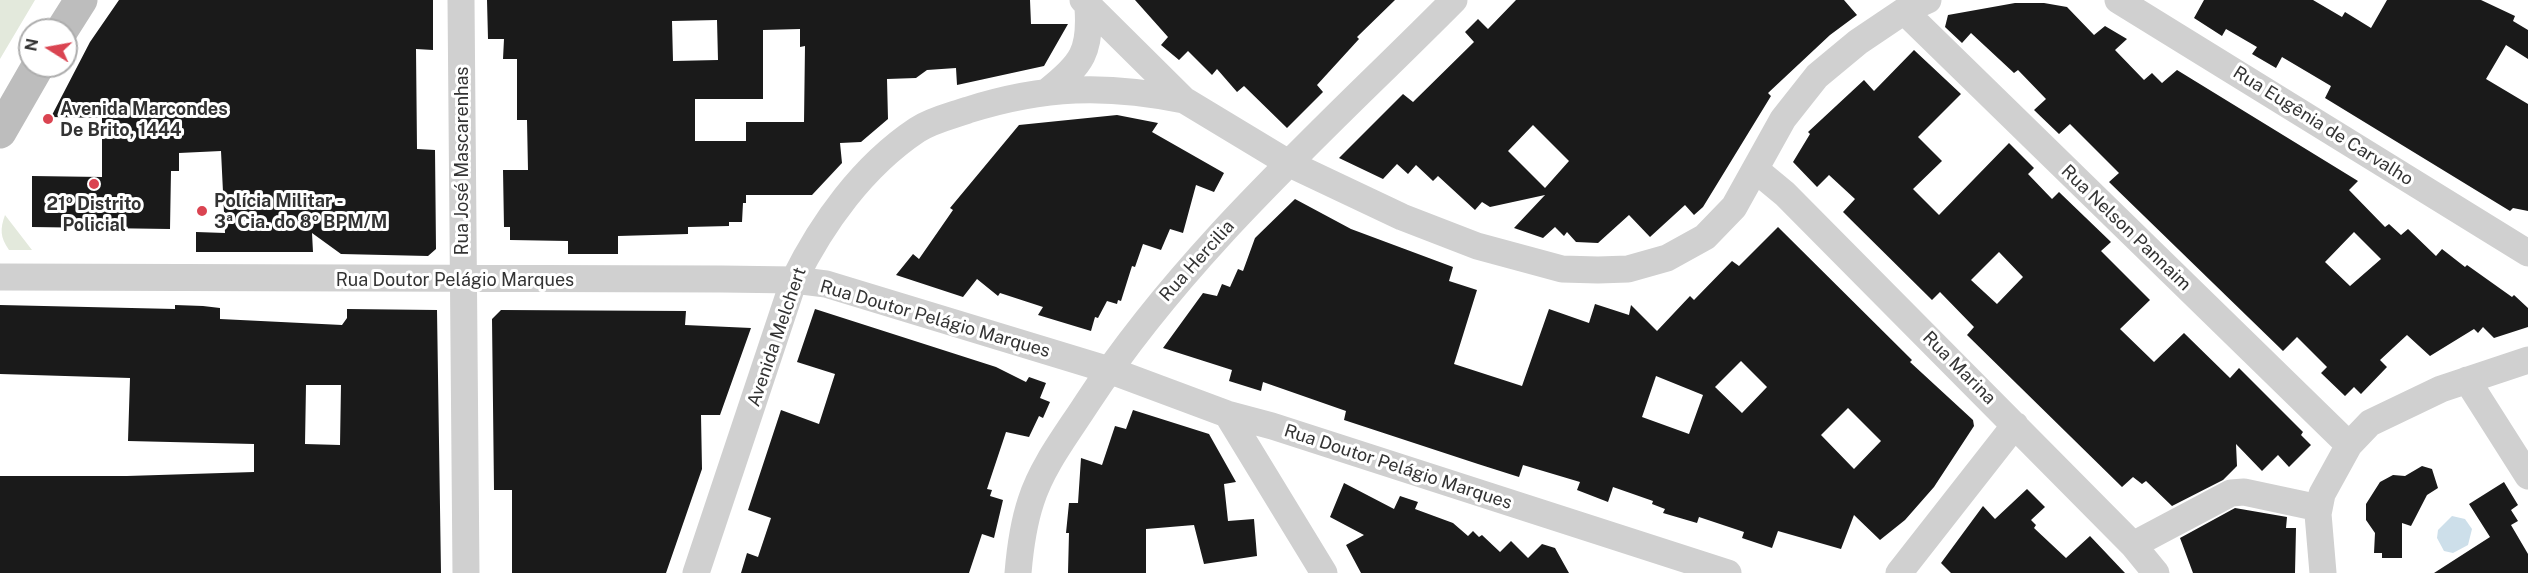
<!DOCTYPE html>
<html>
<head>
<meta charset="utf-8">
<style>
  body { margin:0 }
  #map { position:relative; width:2528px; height:573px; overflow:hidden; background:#fff; font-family:"Public Sans",sans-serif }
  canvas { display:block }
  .north { position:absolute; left:18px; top:18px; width:60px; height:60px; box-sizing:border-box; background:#fff; border:2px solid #adadad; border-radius:50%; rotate:281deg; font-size:16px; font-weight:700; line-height:24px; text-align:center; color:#333 }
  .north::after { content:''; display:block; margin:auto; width:21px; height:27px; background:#da4451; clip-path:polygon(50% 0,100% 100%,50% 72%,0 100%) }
</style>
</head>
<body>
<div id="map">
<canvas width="2528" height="573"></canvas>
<div class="north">N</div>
</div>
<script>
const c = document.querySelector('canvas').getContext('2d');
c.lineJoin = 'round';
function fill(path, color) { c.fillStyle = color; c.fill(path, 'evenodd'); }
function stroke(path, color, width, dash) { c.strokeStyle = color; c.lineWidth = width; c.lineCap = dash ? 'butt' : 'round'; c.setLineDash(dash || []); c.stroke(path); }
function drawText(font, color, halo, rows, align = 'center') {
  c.font = font + ' "Public Sans",sans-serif'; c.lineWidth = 6; c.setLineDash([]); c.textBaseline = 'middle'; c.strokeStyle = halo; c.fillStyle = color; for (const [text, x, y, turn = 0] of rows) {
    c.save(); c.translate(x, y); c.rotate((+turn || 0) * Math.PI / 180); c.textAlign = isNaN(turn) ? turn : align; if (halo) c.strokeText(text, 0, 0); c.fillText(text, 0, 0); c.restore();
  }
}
const green = new Path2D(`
  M0,0H35L0,59Z
  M5,215L32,250H9C0,237 0,229 5,215Z`);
const water = new Path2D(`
  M2452,516L2465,519L2472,529L2468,545L2453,553L2444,551L2437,538L2438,530Z`);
const building = new Path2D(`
  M119,0H433V50L416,49L417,149L435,150L436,249L428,256L341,254L312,233L313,252H196V232L225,233L221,151L179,153V171H171L170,229L32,227V176L102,177V118L51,117L90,42Z
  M487,0H1030L1031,24H1068L1044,66L957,85L956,68L927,70L916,78L887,79L888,119L861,142L840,143L842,163L812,195H746V203H743L742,222H729V226L688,227V234L618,236V254H568V241L510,240V227H504L503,170H528L527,120H517V59H503L504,39H488ZM717,20L718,60L673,61L672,21ZM800,29V47L805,46L804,122H746V141H695V99H763V30Z
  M1135,0H1395L1357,37L1359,39L1317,85L1323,92L1287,128L1244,86L1237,92L1217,69L1212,75L1188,51L1179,60L1161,45L1168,37Z
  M1516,0H1844L1857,15L1830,35L1768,93L1771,96L1703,207L1694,215L1685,205L1650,237L1629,215L1598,243L1576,242L1567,232L1564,236L1555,227L1543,238L1514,228L1545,195L1490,207L1482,202L1475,210L1438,176L1433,181L1416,165L1408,174L1397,164L1383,179L1339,158L1403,94L1413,102L1474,42L1465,32L1478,19L1488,29ZM1533,125L1569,161L1545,188L1508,151Z
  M2204,0H2313L2342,17L2345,12L2371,28L2387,0H2481L2515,16L2513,21L2528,30V59L2506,45L2486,79L2528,104V211L2513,208L2510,211L2325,98L2331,86L2282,57L2276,68L2252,54L2257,47L2226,29L2222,36L2194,18Z
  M2015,3H2044L2067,7L2094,35L2105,26L2127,39L2115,50L2144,80L2152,73L2162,83L2177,70L2358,181L2349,190L2385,227L2389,224L2401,235L2408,229L2436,256L2442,249L2465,267L2467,265L2512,297L2514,295L2528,308V327L2494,338L2483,327L2478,333L2474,329L2430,356L2407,335L2380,360L2387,367L2361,394L2354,387L2345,396L2321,373L2327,367L2297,337L2283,351L2109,182L2119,173L2070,124L2059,134L2034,110L2046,99L2018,70L2014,73L1971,33L1962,43L1945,27L1948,15ZM2354,232L2381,259L2350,286L2325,262Z
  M1914,50L1961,94L1918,137L1942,161L1913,189L1939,215L2009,143L2034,168L2028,174L2052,199L2059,192L2111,242L2101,251L2150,300L2120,329L2154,362L2184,333L2230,378L2239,368L2303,432L2301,435L2311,445L2289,467L2278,455L2262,471L2236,444L2237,466L2223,480L2172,506L2146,481L2142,484L2133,477L2122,487L1967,335L1974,327L1940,292L1932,300L1843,212L1855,199L1829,175L1817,187L1793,162L1810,134L1808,132L1864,80L1874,91ZM1999,252L2023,277L1997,304L1971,280Z
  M1117,115L1158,123L1152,132L1224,173L1214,192L1196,185L1183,233L1170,229L1161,250L1143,244L1135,267L1132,266L1121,301L1118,300L1117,304L1107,301L1098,318L1095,317L1091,331L1038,315L1043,307L1000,293L998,296L977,279L963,297L896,275L913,254L919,259L953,210L950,208L1019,125Z
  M1295,199L1351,229L1453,267L1449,281L1477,290L1454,364L1522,386L1549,309L1589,323L1595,304L1629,315L1631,305L1657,331L1690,296L1694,300L1732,261L1739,266L1778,227L1912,360L1910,362L1973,420L1974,426L1934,487L1905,520L1880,540L1854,515L1841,549L1778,531L1772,548L1742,538L1744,532L1699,517L1697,523L1663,513L1665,509L1652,504L1653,501L1613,487L1608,502L1577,490L1580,482L1523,465L1519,477L1478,464L1344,420L1346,411L1263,382L1261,391L1229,381L1232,370L1163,348L1203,293L1217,296L1222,284L1230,287L1238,269L1243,271L1255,238ZM1741,361L1767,387L1742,413L1715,387ZM1656,376L1703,395L1689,434L1642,417ZM1848,408L1881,441L1854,469L1821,435Z
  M0,305L175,309V305L203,306L220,308V319L342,325L347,318V309L437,310L441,573H0V476H127L254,472V444L128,441L130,378L0,374ZM306,385H341L340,445L305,444Z
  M815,309L996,367L1026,382L1029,377L1046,383L1040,398L1050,402L1043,418L1039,416L1029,437L1006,432L987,489L992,490L990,496L1003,500L994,538L982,534L969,573H741L747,553L758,557L771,518L748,510L781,410L819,424L835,374L797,362Z
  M501,310L686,311L685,325L751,328L720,415H701L702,469L666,573H512V490H494L492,319Z
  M1133,410L1209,434L1236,482L1224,484L1228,521L1254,519L1257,556L1204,564L1194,525L1146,529V573H1068L1069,533H1066L1069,503H1078L1081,458L1102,465L1115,426L1126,429Z
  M2422,466L2432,469L2438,488L2427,495L2411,526L2402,523V558H2382V553H2374L2375,533L2366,520V504L2380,482L2393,475L2405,476Z
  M2504,482L2518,505L2511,510L2518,521L2511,525L2528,554V573H2434L2490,537L2469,504Z
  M1344,483L1394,509L1400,496L1418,502L1415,509L1453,523L1468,536L1473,531L1479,537L1482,535L1500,552L1511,541L1528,558L1542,544L1555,548L1569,573H1361L1346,545L1364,535L1330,517Z
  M2027,489L2045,507L2031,520L2036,525L2034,528L2066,558L2090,536L2125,573H1951L1941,563L1983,506L1995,519Z
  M2235,508L2287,517L2286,528H2296L2295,573H2193L2180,538Z`);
const street = new Path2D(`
  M461,0L466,573
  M1083,0L1184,100L1290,164L1402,217L1477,246L1562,269L1598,270L1628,269L1667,258L1705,237L1734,207L1783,119L1817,76L1858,42L1904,11L1928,0
  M2118,0L2528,253
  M1904,11L2349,445
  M1049,90C1082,64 1091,51 1088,8
  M1756,170L1785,194L2133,545L2156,573
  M0,277L722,279L794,280L826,284L1109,370L1227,414L1272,426L1728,573
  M2467,380L2528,476
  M1227,414L1324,573
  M2133,545L2231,493L2244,492L2319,508
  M696,573L794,280C822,223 863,166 917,130C932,120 951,116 968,110C1044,86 1106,84 1184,100
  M1018,573C1020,549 1023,525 1031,501C1042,466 1067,434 1087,403C1187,250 1326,129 1454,0
  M1899,573L2015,425
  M2323,573L2318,514L2322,494L2349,445L2370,423L2441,389L2528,360`);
const secondary = new Path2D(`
  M62,30L81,0
  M0,132L38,66`);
const markers = [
  [48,119,6,"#da4451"],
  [94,184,6,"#da4451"],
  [202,211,6,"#da4451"]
];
const poiNames = [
  ["Avenida Marcondes",60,109],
  ["De Brito, 1444",60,130],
  ["Polícia Militar -",214,201],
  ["3ª Cia. do 8º BPM/M",214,222],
  ["21º Distrito",94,204,"center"],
  ["Policial",94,225,"center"]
];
const streetNames = [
  ["Rua Eugênia de Carvalho",2323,126,32],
  ["Rua José Mascarenhas",462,161,-90],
  ["Rua Nelson Pannaim",2126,228,44],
  ["Rua Hercilia",1197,261,-48],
  ["Rua Doutor Pelágio Marques",455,280],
  ["Rua Doutor Pelágio Marques",935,319,16],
  ["Avenida Melchert",777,337,-71],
  ["Rua Marina",1959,368,45],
  ["Rua Doutor Pelágio Marques",1398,467,18]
];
fill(green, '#e3e9dc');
fill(water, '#cddfea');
fill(building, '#1a1a1a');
stroke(street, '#d0d0d0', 27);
stroke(secondary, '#bdbdbd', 33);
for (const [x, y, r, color] of markers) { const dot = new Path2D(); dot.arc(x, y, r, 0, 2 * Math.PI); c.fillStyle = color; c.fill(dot); stroke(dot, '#fff', 2); }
drawText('bold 18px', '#333', '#fff', poiNames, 'left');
drawText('18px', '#333', '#fff', streetNames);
</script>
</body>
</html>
